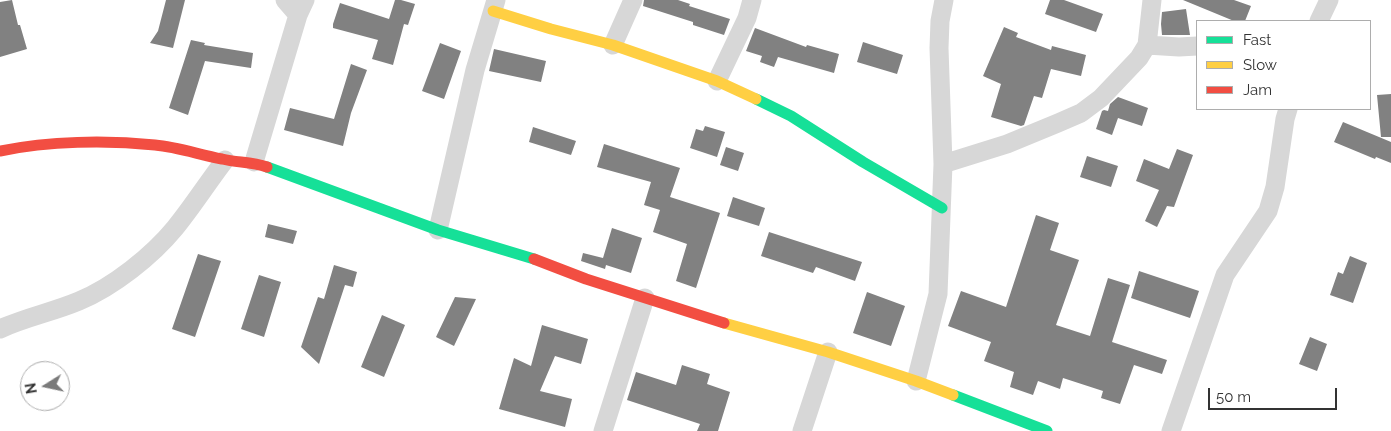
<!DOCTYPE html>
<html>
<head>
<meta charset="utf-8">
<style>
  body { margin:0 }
  #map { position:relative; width:1391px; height:431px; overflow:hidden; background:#fff; font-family:Raleway,sans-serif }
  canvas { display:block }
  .legend { position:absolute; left:1196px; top:20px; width:175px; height:90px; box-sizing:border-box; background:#fff; border:1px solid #adadad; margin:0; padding:6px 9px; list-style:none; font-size:15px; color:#333 }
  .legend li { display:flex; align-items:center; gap:10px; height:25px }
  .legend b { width:25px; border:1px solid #adadad }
  .north { position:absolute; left:20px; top:361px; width:50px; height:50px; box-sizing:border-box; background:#fff; border:1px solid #adadad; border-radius:50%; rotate:260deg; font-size:14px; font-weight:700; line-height:20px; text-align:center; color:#333 }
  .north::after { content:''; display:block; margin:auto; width:18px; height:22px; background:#7a7a7a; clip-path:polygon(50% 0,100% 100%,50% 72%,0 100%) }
  .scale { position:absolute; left:1208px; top:388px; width:129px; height:22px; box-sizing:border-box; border:2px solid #333; border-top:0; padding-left:6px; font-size:15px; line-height:18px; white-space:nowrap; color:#333; -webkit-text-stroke:4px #fff; paint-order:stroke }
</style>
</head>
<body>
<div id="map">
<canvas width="1391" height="431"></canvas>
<ul class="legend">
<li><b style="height:6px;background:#16e098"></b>Fast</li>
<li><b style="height:6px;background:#ffcf43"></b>Slow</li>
<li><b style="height:6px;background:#f24e42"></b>Jam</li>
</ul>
<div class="north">N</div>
<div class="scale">50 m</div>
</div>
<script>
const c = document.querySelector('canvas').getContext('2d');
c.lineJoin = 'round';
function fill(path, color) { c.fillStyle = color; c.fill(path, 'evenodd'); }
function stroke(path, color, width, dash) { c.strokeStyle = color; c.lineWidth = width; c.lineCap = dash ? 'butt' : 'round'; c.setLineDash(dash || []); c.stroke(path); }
const building = new Path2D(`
  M12,0L18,25H20L27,49L0,57V2Z
  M166,0H185L173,48L150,43L158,31Z
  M395,0H401L415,4L408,25L404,24L393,65L372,59L378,40L333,28V24L340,3L389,19Z
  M644,0H678L690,4L689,6L730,19L724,35L693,25V22L643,6Z
  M1050,0H1064L1103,14L1096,32L1045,14Z
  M1183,0H1234L1251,6L1245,21H1234Z
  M1186,9L1190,35H1162L1161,24L1162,12Z
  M1004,27L1018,33L1016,37L1051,50L1052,46L1086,55L1081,76L1051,69L1042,98L1034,96L1024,125L1021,126L991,117L1001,84L983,76Z
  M755,28L806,47L807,45L839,54L834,73L778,57L774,67L760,62L762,56L746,51Z
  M191,40L205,43L204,45L253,53L251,68L205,61L188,115L169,108Z
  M863,42L903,55L897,74L857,62Z
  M440,43L461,51L444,99L422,91Z
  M494,49L546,61L541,82L489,71Z
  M351,64L367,70L351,113L343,146L284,130L290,108L334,119Z
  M1391,94V137H1381L1377,95Z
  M1118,97L1148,108L1142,126L1118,118L1112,135L1096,129L1102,111L1104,110L1108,111L1110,104Z
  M1343,122L1391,142V163L1376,157L1375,159L1334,142Z
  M705,126L725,132L717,157L690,148L696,129L703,131Z
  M533,127L576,141L571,155L529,142Z
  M604,144L680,168L670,197L720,213L696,288L676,281L687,244L653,232L660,210L644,205L651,182L597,167Z
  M726,147L744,153L738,171L720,165Z
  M1177,149L1193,155L1174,207L1167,206L1157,227L1145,221L1159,190L1136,181L1144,159L1169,169Z
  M1087,156L1118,166L1111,187L1080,177Z
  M733,197L765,208L759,226L727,216Z
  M1036,215L1059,223L1050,250L1079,260L1056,325L1090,336L1108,278L1130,285L1112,342L1167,360L1162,374L1134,365L1120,404L1101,398L1103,391L1063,378L1060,389L1038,381L1033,395L1010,387L1014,372L984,361L991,342L948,326L961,291L1006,307Z
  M268,224L297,231L293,244L265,237Z
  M612,228L642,238L631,273L606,265L605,269L581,261L583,253L603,258Z
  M769,232L862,262L855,281L816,267L813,273L761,256Z
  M198,254L221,261L195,337L172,329Z
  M1350,256L1367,263L1353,303L1330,295L1338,272L1343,274Z
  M334,265L357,272L353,287L345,285L319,364L301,347L318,297L324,299Z
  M1139,271L1199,291L1190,318L1131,298Z
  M259,275L281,282L264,337L241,329Z
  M867,292L905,306L891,346L853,333Z
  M455,297L476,299L454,346L436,337Z
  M382,315L405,325L384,377L361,367Z
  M542,325L588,339L581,364L555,356L540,391L572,399L565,427L499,409L514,358L531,366Z
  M1310,337L1327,344L1317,371L1299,364Z
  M682,365L710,374L707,384L730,392L718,431H697L700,424L627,400L636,372L676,385Z`);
const street = new Path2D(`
  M285,0L298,15
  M1319,21L1329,0
  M613,45L633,0
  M1147,45L1179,47L1197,46
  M717,81L747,18L752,0
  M254,162L298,15L305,0
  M943,164L1007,144L1058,123L1081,113L1101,98L1139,58L1147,45L1152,0
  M438,230L475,70L496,0
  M0,329C26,317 53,312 79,301C113,287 152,256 175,228C193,206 208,182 225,160
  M916,381L938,294L943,164L939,48L940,21L944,0
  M603,431L645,298
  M802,431L828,352
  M1171,431L1225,275L1268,211L1275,187L1285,119L1288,109`);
const fast = new Path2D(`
  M756,99L791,116L863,162L942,208
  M267,167L438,230L534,259
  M953,395L1047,431`);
const slow = new Path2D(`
  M493,11L551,29L613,45L717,81L756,99
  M724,323L828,352L916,381L953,395`);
const jam = new Path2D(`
  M0,151C49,141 106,140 155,145C178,147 200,155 222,159C238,163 251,161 267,167
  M534,259L586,279L724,323`);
fill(building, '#818181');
stroke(street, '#d7d7d7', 19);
stroke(fast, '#16e098', 11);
stroke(slow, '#ffcf43', 11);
stroke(jam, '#f24e42', 11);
</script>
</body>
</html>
